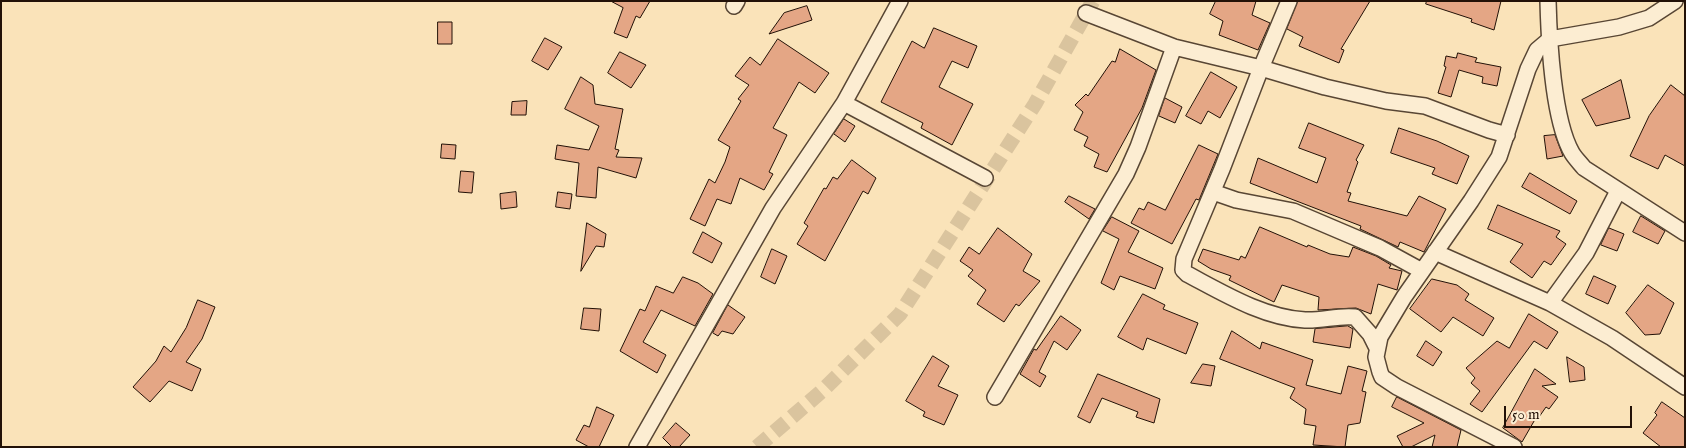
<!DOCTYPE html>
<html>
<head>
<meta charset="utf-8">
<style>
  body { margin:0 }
  #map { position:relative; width:1686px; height:448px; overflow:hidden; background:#fae3b9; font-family:"IM FELL English",serif }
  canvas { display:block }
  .frame { position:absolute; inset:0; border:2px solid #221107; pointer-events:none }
  .scale { position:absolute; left:1504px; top:406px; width:128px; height:22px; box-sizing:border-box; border:2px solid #221107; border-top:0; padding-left:6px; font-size:15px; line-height:18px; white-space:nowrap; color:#221107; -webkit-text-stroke:4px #fcedd2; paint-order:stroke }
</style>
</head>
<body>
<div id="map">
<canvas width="1686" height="448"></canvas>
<div class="frame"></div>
<div class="scale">50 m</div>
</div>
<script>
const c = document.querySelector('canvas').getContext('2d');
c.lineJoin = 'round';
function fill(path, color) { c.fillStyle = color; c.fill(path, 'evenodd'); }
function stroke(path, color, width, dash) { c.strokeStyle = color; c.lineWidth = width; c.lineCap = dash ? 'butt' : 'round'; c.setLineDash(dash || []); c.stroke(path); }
const building = new Path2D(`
  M611,1H650L640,18L636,16L627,38L614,33L623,8Z
  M1216,1H1256L1252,15L1270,23L1258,50L1219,35L1223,21L1210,14Z
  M1298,1H1370L1341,49L1344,50L1339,63L1299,46L1303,37L1287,29Z
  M1427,1H1501L1494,30L1471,22L1472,19L1426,4Z
  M807,6L812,20L769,34L784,13Z
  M438,22H452V44H438Z
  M934,28L977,46L968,68L952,61L939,87L973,104L952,145L921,128L923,123L881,102L912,41L924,48Z
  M545,38L562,47L548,70L532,61Z
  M778,39L829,73L815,93L799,82L773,128L787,135L769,172L773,174L764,190L740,178L731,204L717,199L705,226L690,219L709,179L715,183L725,162L730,147L718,140L741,101L738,99L749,85L735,76L750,57L760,65Z
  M1120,49L1156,70L1142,108L1107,172L1094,167L1099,154L1084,146L1088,137L1074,130L1083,112L1075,105L1086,94L1088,96L1112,61L1115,62Z
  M620,52L646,65L631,88L608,73Z
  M1458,53L1477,58L1475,62L1501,67L1497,86L1482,83L1483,77L1459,70L1451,97L1438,93L1446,67L1444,66L1446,56L1456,58Z
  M1211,72L1237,87L1220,118L1208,111L1201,124L1186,116Z
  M581,77L593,85L595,104L623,109L615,149L619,150L616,157L642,158L636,178L598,167L596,198L576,196L579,163L555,159L557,145L589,150L599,126L565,109Z
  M1621,80L1630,118L1596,126L1582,100Z
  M1671,85L1685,96V166L1665,155L1658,169L1630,156L1649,116Z
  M1165,98L1182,107L1175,123L1159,116Z
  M527,101L526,115H511L512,102Z
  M844,119L855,126L845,142L834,134Z
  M1309,123L1364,145L1356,160L1358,162L1347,192L1351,193L1348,201L1407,216L1419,196L1446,209L1424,252L1400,242L1398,247L1360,229L1361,226L1250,183L1258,158L1317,183L1326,158L1299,148Z
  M1399,128L1437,141L1469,156L1457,184L1432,174L1435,168L1391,153Z
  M1555,135L1563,156L1547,159L1544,136Z
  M442,144L456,145L455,159L441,158Z
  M1199,145L1218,154L1199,200L1196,199L1172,244L1131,223L1139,208L1144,210L1148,202L1165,210Z
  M852,160L876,178L868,194L863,191L825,261L797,244L808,226L804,223L824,188L826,189L833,177L837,179Z
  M461,171L474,172L472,193L459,192Z
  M1530,173L1577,201L1570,214L1522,187Z
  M516,192L517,207L501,209L500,194Z
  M558,192L572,194L570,209L556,207Z
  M1069,196L1095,209L1089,219L1065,202Z
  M1498,205L1560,231L1556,237L1566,244L1551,265L1544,261L1532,278L1510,262L1523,244L1488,229Z
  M1641,216L1665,231L1658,244L1633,232Z
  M1112,217L1139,231L1128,252L1163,268L1155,289L1120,276L1114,290L1101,283L1119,239L1103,231Z
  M587,223L606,234L604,247L596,246L581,271Z
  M1260,227L1307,247L1308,245L1330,254L1349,257L1353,247L1376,256L1391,265L1389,268L1402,271L1397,290L1378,284L1371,314L1356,308L1318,310L1319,297L1282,285L1274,302L1229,280L1231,276L1211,269L1198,261L1203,249L1239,260L1241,256L1245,258Z
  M998,228L1032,254L1023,271L1040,281L1019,306L1016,304L1004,322L977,304L986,290L968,276L973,270L960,261L969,247L979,254Z
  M1609,228L1624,234L1617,251L1601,245Z
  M703,232L722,243L712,263L693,253Z
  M772,249L787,256L775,284L761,277Z
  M1594,276L1616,286L1608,304L1586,294Z
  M683,277L698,283L713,294L695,326L661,310L643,342L666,355L657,373L620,351L640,309L645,311L656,286L673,293Z
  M1432,279L1457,285L1469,294L1465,300L1494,318L1483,336L1453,317L1441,332L1410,309Z
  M1648,285L1674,303L1660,334L1645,335L1626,313Z
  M1143,294L1165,305L1163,309L1198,323L1186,354L1147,338L1143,350L1118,337Z
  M198,300L215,307L202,339L186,362L201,369L192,391L169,381L150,402L133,387L156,361L164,346L171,352L186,328Z
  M728,305L745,317L733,334L722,331L718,336L713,333Z
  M584,308L601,309L599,331L581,329Z
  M1529,314L1558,332L1547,349L1534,341L1482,412L1470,404L1480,391L1471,383L1475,378L1466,368L1497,341L1509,348Z
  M1061,316L1081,330L1067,350L1054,341L1039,372L1046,376L1040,387L1020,374L1034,349L1036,350Z
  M1348,326L1353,329L1350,348L1313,342L1315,329Z
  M1232,331L1260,349L1262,342L1313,360L1306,385L1341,394L1348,366L1367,371L1362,391L1366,392L1360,423L1348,425L1345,447L1313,445L1316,426L1304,424L1306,409L1290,398L1295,388L1220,359Z
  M1426,341L1442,352L1433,366L1417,356Z
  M933,356L949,366L938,386L958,395L944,425L923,416L925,412L906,401Z
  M1567,357L1584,367L1585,380L1570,382Z
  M1203,364L1215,366L1211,386L1191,383Z
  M1535,369L1556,384L1542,386L1558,397L1549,409L1546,407L1539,417L1537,416L1522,442L1503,428Z
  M1098,374L1160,399L1154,423L1136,417L1138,412L1102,398L1090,423L1078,417Z
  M1397,397L1461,430L1457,447H1432L1435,435L1411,447H1403L1397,436L1424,423L1392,407Z
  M1662,402L1685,418V447H1661L1643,433L1657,415L1655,413Z
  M597,407L614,415L599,447H589L576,440L584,425L589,427Z
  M676,423L690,435L679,447H672L663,438Z`);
const streetTunnel = new Path2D(`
  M757,447L822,391L900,314L1035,104L1093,1`);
const street = new Path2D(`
  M1548,1C1549,40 1553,120 1572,153C1575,158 1580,163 1584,168L1685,233
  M734,6L737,1
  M1086,13L1174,47L1261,68L1289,1
  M844,103L985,178
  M1213,192L1236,200L1293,211L1380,248L1422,271
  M1435,252L1550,303L1612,338L1685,387
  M1550,303L1586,253L1618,191
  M1377,348L1370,334L1355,317C1338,315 1322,321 1305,320C1264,318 1223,293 1187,274L1183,270L1184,259L1222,169L1261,68L1325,87L1386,101L1425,106L1489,130L1507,135
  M995,397L1126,174L1138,147L1174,47
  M637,447L773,208L844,103L900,1
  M1514,447L1397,387L1382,377L1380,372L1376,357L1380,337L1404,297L1471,201L1499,157L1528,69L1537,50L1550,39L1619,27L1649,18L1675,1`);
fill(building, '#e4a685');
stroke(building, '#221107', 1);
stroke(streetTunnel, '#dac49e', 15, [15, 8]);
stroke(street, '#584634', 18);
stroke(street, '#fcedd2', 15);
</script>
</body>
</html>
